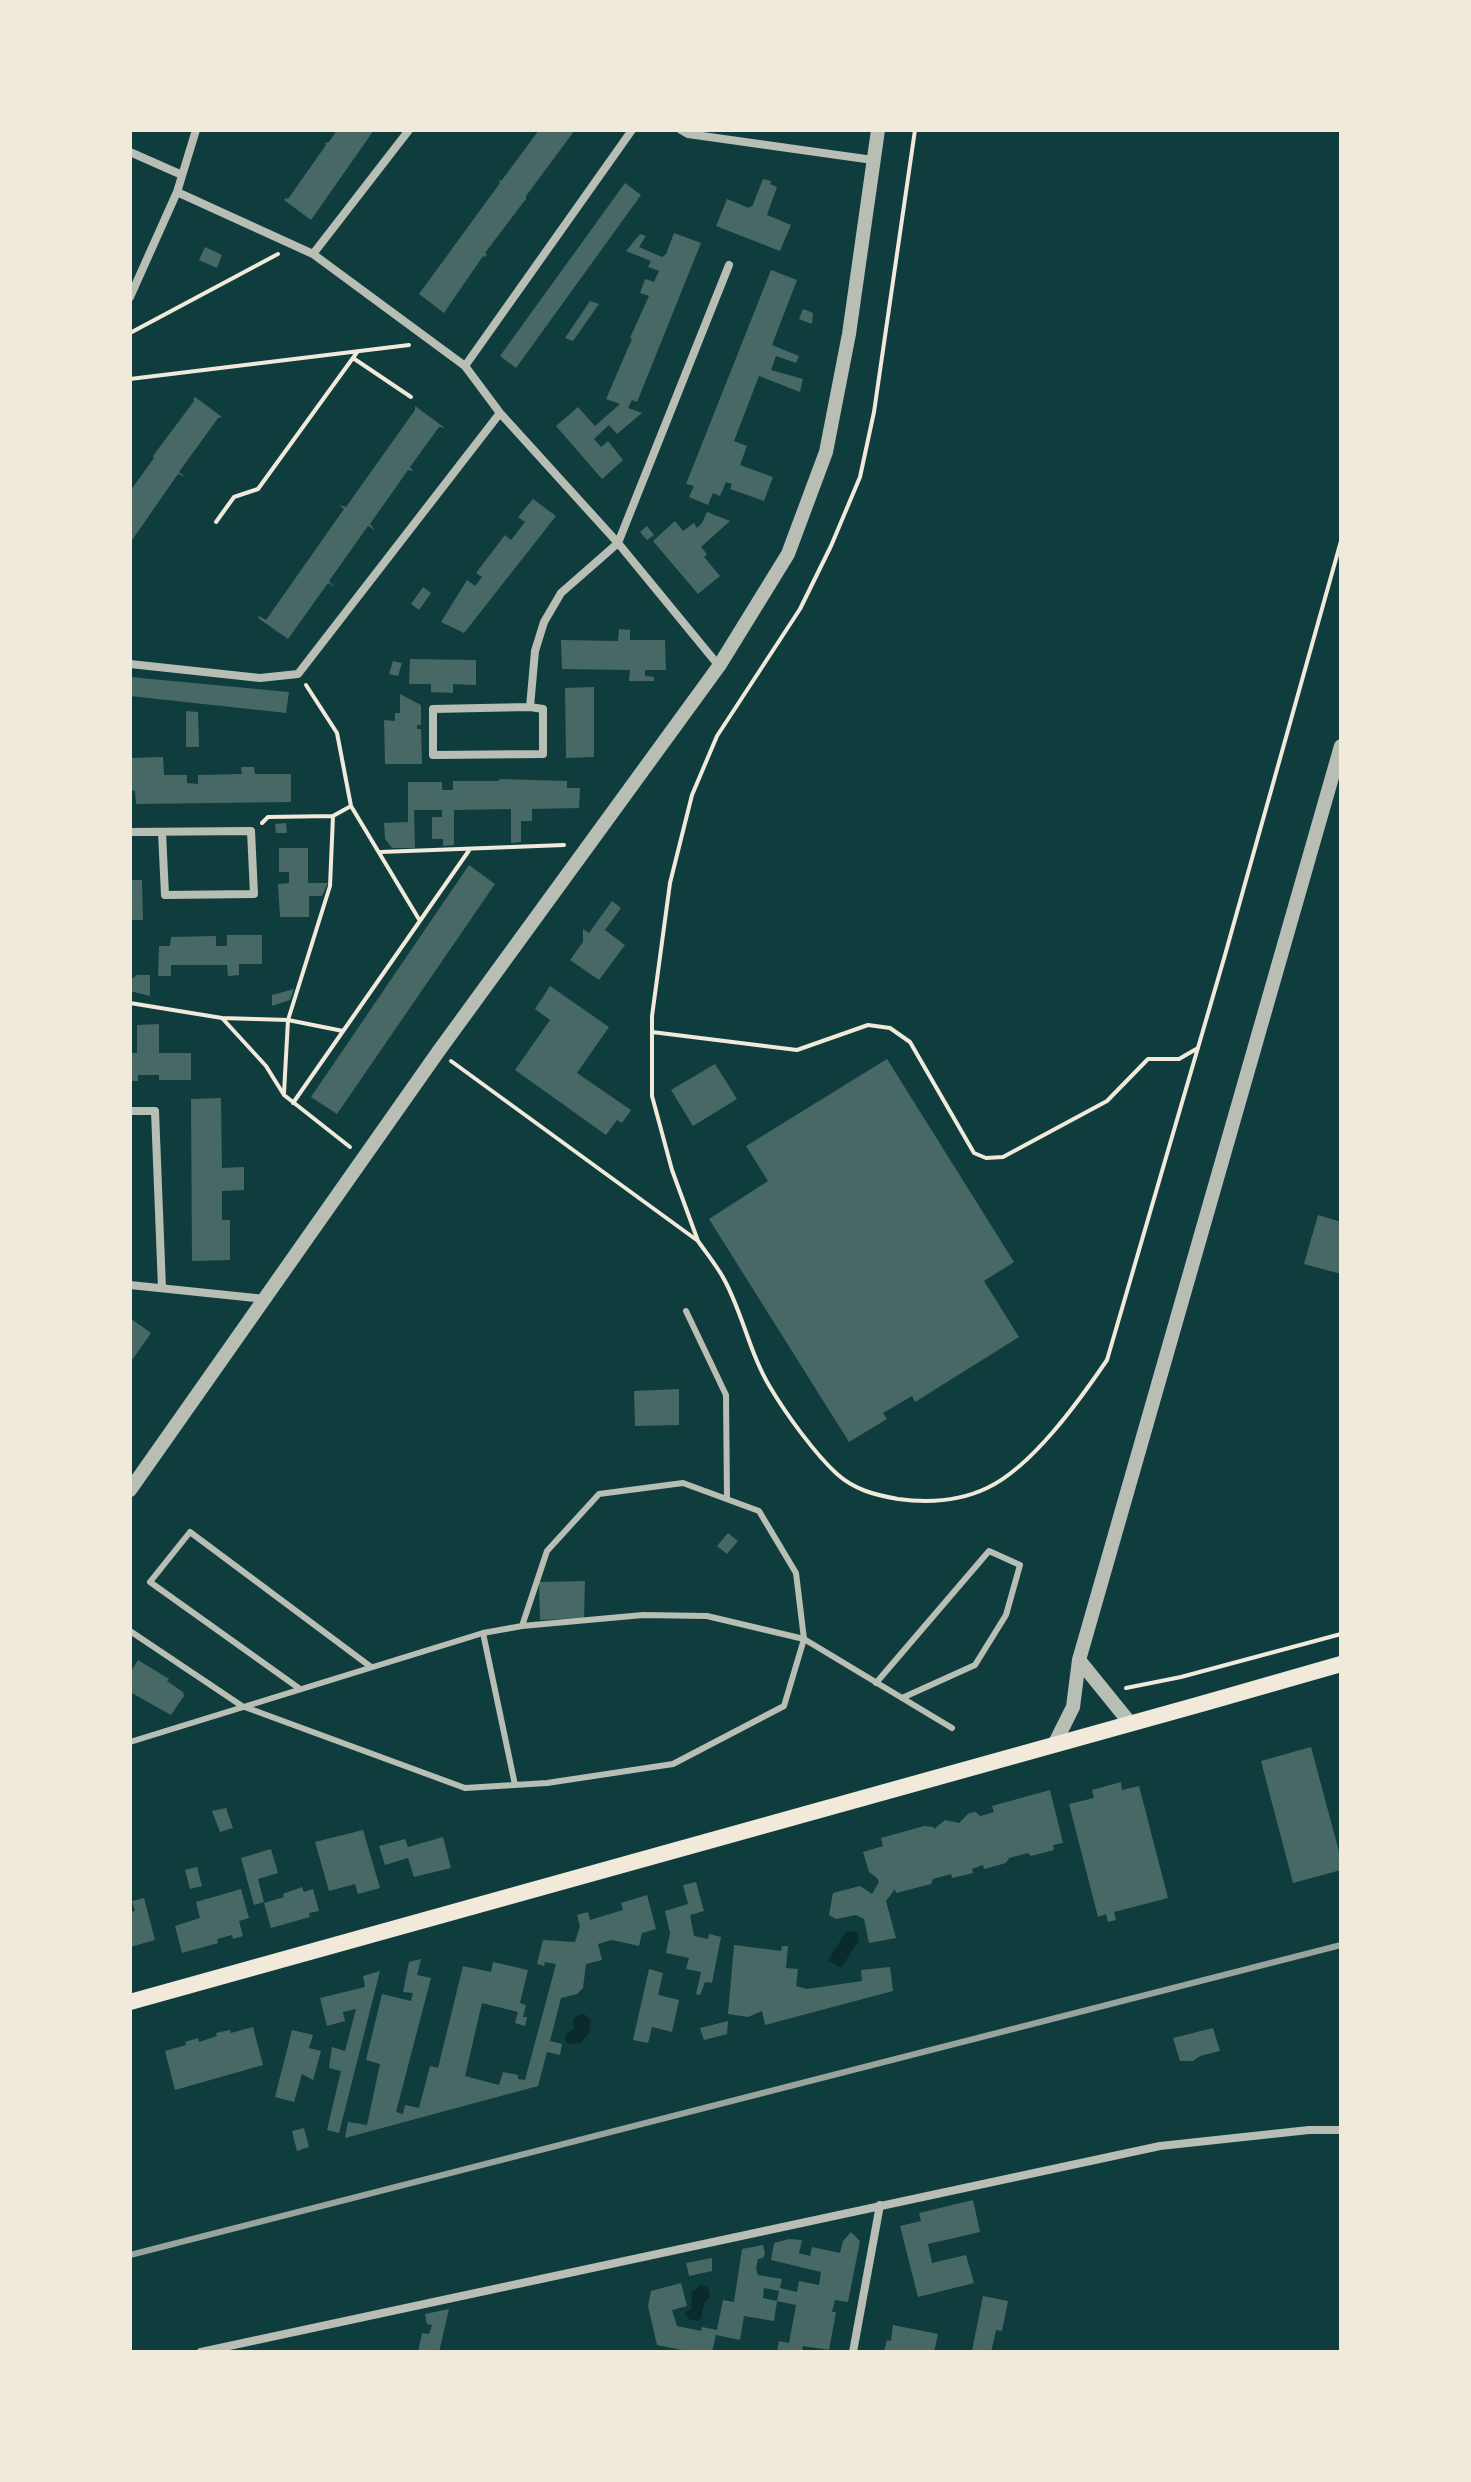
<!DOCTYPE html>
<html>
<head>
<meta charset="utf-8">
<style>
  body { margin:0 }
  #map { position:relative; width:1471px; height:2482px; overflow:hidden; background:#0f3d3e; font-family:"Archivo Narrow",sans-serif }
  canvas { display:block }
  .frame { position:absolute; inset:0; border:132px solid #f1e9da; pointer-events:none }
</style>
</head>
<body>
<div id="map">
<canvas width="1471" height="2482"></canvas>
<div class="frame"></div>
</div>
<script>
const c = document.querySelector('canvas').getContext('2d');
c.lineJoin = 'round';
function fill(path, color) { c.fillStyle = color; c.fill(path, 'evenodd'); }
function stroke(path, color, width, dash) { c.strokeStyle = color; c.lineWidth = width; c.lineCap = dash ? 'butt' : 'round'; c.setLineDash(dash || []); c.stroke(path); }
const water = new Path2D(`
  M852,1931L857,1933L859,1940L841,1968L828,1960L846,1932Z
  M584,2014L591,2020L589,2033L580,2043L568,2044L565,2040L566,2034L574,2029L573,2020L576,2016Z
  M701,2285L708,2287L710,2296L704,2304L701,2318L698,2321L690,2320L684,2312L691,2310L692,2292Z`);
const building = new Path2D(`
  M337,130H374L311,220L284,200L286,198L288,199L326,145L325,143L329,142Z
  M539,130H575L526,196V201L525,200L485,253L487,254L485,257L483,256L444,313L419,294L500,183L499,181L502,180Z
  M763,179L771,181L770,184L777,187L767,215L791,225L780,251L716,226L727,199L749,208L750,206L752,207Z
  M625,183L641,195L516,368L500,356Z
  M674,233L701,243L637,402L632,400L628,408L642,413L617,434L609,425L594,439L601,447L608,441L623,460L602,479L556,426L578,407L595,426L620,404L606,399L632,339L630,338L649,296L640,293L645,279L654,282L659,271L648,267L651,261L626,251L640,234L646,236L639,247L662,257L666,254Z
  M205,247L222,255L217,268L199,260Z
  M771,270L797,280L772,345L799,356L796,363L776,356L771,370L803,379L800,392L759,376L734,441L747,446L740,465L773,477L764,501L730,489L732,484L726,482L720,496L713,493L708,505L689,497L694,486L686,484Z
  M590,301L599,304L573,341L565,338Z
  M803,309L813,313L812,324L799,319Z
  M195,397L222,417L218,418L179,472L185,477L178,474L130,543V491L154,458L153,456L194,401L193,399Z
  M415,406L445,428L439,427L410,467L413,471L408,470L370,524L375,530L368,526L329,581L334,587L328,583L288,639L258,618L259,616L266,620L344,509L339,505L346,507L415,410Z
  M533,499L556,516L464,633L441,622L467,580L475,586L482,577L476,573L505,535L511,540L525,522L518,517Z
  M707,512L730,521L701,547L707,554L704,557L720,576L698,594L653,541L675,521L683,531L694,523L697,528L702,523Z
  M647,526L654,535L647,540L640,532Z
  M423,587L431,593L419,610L411,604Z
  M619,629L630,630V640H665L666,670H645V676L654,677V681H629L630,670L562,669L561,640L618,641Z
  M410,659L476,660V685L453,684V693L431,692V684H409Z
  M393,661L402,663L398,676L389,674Z
  M130,677L289,692L286,713L130,696Z
  M594,687V757L566,758L565,688Z
  M400,694L421,705V725H417V729H421L422,764H385L384,720L395,721V713H400Z
  M186,711L198,712L199,747H186Z
  M163,757L164,775H187V783L198,784V775L242,774L241,767H254L255,774H291V802L136,804L135,791L130,790V758Z
  M499,779L567,781V788H580L579,808L532,809V821H521V842L511,843V809L454,810V845L443,846V839H432V817H442V810H414L415,848H392L385,839L384,823L408,822V782H442V790H453V781H499Z
  M286,823L287,833H276L275,824Z
  M279,848H308V883H328L322,896H309V917H280L278,884L289,883V872H279Z
  M469,865L495,884L337,1114L311,1097Z
  M130,880H142L143,920H130Z
  M612,901L621,908L605,930L625,945L599,980L570,960L583,942V929L589,933Z
  M227,935H262V964H239V975L228,976L227,965H171V976H158L159,946H170L171,937L216,936V946H227Z
  M137,975H150V996L130,991V980Z
  M550,986L609,1027L577,1073L631,1110L622,1123L617,1120L606,1135L515,1070L550,1020L535,1009Z
  M294,989L290,1000L272,1006V995Z
  M159,1024V1053H191V1080H159V1075H138V1081H130V1053H137V1025Z
  M887,1059L1014,1262L984,1281L1019,1337L915,1402L912,1396L883,1413L887,1419L849,1442L709,1219L768,1181L746,1146Z
  M715,1064L737,1099L693,1126L671,1090Z
  M221,1098L222,1168L244,1167V1190L222,1191V1220H230V1260L192,1261L191,1099Z
  M1318,1215L1341,1222V1274L1304,1264Z
  M130,1318L151,1333L130,1363Z
  M679,1389V1425L635,1426L634,1391Z
  M728,1533L738,1541L727,1554L717,1546Z
  M585,1581L584,1618L540,1620L539,1582Z
  M138,1660L169,1679L167,1681L183,1692L184,1696L171,1715L130,1692V1673Z
  M1311,1747L1341,1859V1870L1293,1883L1261,1761Z
  M1121,1782L1122,1790L1139,1786L1168,1898L1114,1912L1116,1920L1108,1922L1106,1914L1098,1917L1069,1804L1094,1798L1092,1790Z
  M1050,1790L1063,1843L1053,1845L1054,1850L1031,1856L1028,1853L1009,1858L1006,1863L984,1869L983,1865L972,1869L973,1873L952,1878L951,1874L933,1879L931,1884L896,1893L895,1889L886,1901L896,1938L869,1943L864,1919L856,1915L836,1919L829,1915L833,1893L860,1886L872,1894L879,1882L877,1878L869,1872L863,1852L883,1846L881,1838L924,1826L933,1827L934,1829L945,1820L959,1823L969,1813L976,1812L980,1816L984,1815L994,1812L992,1806Z
  M226,1808L233,1828L220,1832L212,1811Z
  M363,1830L380,1888L358,1894L355,1884L329,1891L315,1842Z
  M443,1837L451,1868L414,1877L408,1858L385,1865L379,1846L405,1839L408,1847Z
  M271,1849L278,1873L258,1879L264,1902L254,1905L241,1858Z
  M197,1867L202,1886L190,1889L185,1870Z
  M696,1882L704,1911L690,1915L694,1936L708,1939L709,1934L721,1937L712,1983L705,1982L700,1995L696,1994L701,1972L686,1969L689,1958L666,1953L670,1933L665,1911L688,1904L683,1885Z
  M302,1887L304,1892L313,1889L319,1911L309,1913L310,1917L271,1928L264,1903L284,1897L283,1894Z
  M241,1889L249,1918L239,1921L243,1936L233,1939L232,1935L217,1939L218,1943L182,1953L175,1926L200,1918L196,1902Z
  M647,1895L656,1929L642,1933L639,1946L612,1940L598,1944L602,1960L586,1964L583,1988L577,1994L561,1998L550,2041L562,2044L560,2055L547,2052L538,2086L345,2138L348,2122L367,2125L380,2064L366,2060L382,1994L411,2001L413,1993L403,1992L409,1962L421,1959L417,1975L431,1978L396,2112L403,2114L405,2105L419,2108L430,2066L438,2068L463,1966L491,1972L493,1962L528,1970L520,2003L526,2005L523,2017H527L525,2026L515,2023L518,2012L482,2003L465,2076L499,2085L503,2072L518,2075V2079L525,2080L556,1964L545,1962L544,1966L537,1964L543,1940L575,1942L580,1926L577,1915L588,1912L590,1920L623,1910L621,1903Z
  M144,1898L155,1940L130,1947V1912L135,1911L132,1901Z
  M734,1945L781,1951L782,1946H788L786,1968L798,1969L796,1986L807,1989L862,1981L861,1970L890,1967L893,1991L765,2025L762,2011L748,2017L728,2014Z
  M649,1969L663,1973L658,1995L679,2000L672,2032L652,2027L648,2043L633,2040Z
  M380,1971L339,2133L327,2130L341,2071L329,2068L332,2047L345,2051L356,2009L343,2012L345,2021L327,2026L320,1998L365,1987L363,1976Z
  M728,2021L727,2034L704,2040L700,2028Z
  M253,2027L263,2065L175,2090L165,2051L186,2045L185,2042L198,2038L199,2042L217,2036L216,2033L230,2030L231,2033Z
  M1213,2028L1220,2051L1200,2056L1193,2061H1180L1173,2038Z
  M292,2030L313,2035L309,2048L321,2051L313,2080L302,2074L294,2102L275,2097Z
  M304,2128L309,2147L297,2151L292,2131Z
  M973,2200L980,2232L928,2244L932,2263L966,2255L974,2283L918,2297L900,2226L921,2221L919,2213Z
  M851,2232L860,2241L848,2302L835,2300L832,2312H836L829,2350L803,2346L802,2352H777L779,2341L789,2343L796,2305L777,2301L774,2321L744,2316L740,2340L716,2335L712,2352H692L657,2345L648,2306L651,2291L681,2283L687,2306L672,2310L677,2326L701,2331L702,2327L717,2330L723,2300L734,2302L742,2249L763,2245L765,2254L763,2258L758,2259L756,2269L758,2275L782,2279L780,2288L797,2292L799,2281L819,2285L821,2272L771,2260L774,2243L789,2239L802,2240L799,2253L810,2256L812,2247L840,2253L843,2241ZM764,2288L779,2291L777,2301L763,2298Z
  M712,2258V2271L689,2276L686,2263Z
  M983,2296L1008,2301L1002,2331L996,2330L991,2352L972,2351Z
  M449,2309L439,2352H418L422,2333L429,2334L432,2325L427,2324L425,2314Z
  M893,2325L938,2334L934,2352H884L887,2340L891,2341Z`);
const path = new Path2D(`
  M130,333L278,254
  M353,358L411,397
  M130,379L409,345
  M216,522L234,497L258,489L358,351
  M306,685L337,733L351,806L420,921
  M262,823L268,817L333,816
  M381,852L564,845
  M130,1003L222,1018L266,1066L284,1095L350,1147
  M222,1018L288,1020L284,1093
  M343,1031L288,1020L330,886L333,816L351,806
  M652,1032L797,1050L868,1025L890,1028L910,1042L974,1153L986,1158L1003,1157L1107,1101L1148,1059H1179L1198,1048
  M451,1061L698,1241C707,1254 718,1267 725,1281C743,1315 750,1354 770,1387C786,1414 815,1454 837,1474C855,1490 875,1495 898,1499C928,1503 960,1501 987,1488C1032,1467 1079,1401 1107,1360L1225,955L1341,541
  M293,1103L470,849
  M698,1241L672,1170L652,1096V1016L670,883L692,795L717,736L800,609L831,546L860,477L874,412L915,130
  M1126,1688L1181,1677L1341,1634`);
const service = new Path2D(`
  M686,1311L726,1395L727,1499
  M130,1631L242,1706L465,1788L547,1783L673,1764L784,1706L804,1639L796,1573L759,1511L683,1483L599,1494L547,1551L522,1626
  M483,1633L515,1785
  M876,1683L989,1551L1020,1565L1006,1615L975,1665L902,1698
  M300,1689L150,1582L190,1532L371,1667
  M130,1742L483,1633L522,1626L643,1615L707,1616L804,1639L952,1728`);
const minor = new Path2D(`
  M681,130L688,134L873,160
  M130,152L182,175
  M177,192L313,254L465,366L500,413L618,543L719,666
  M313,254L409,130
  M130,297L177,192L196,130
  M465,366L632,130
  M130,664L260,678L298,674L500,413
  M530,707L535,651L544,622L561,593L618,543L729,265
  M530,707L543,709V754L433,755V709Z
  M130,832L251,831L254,894L165,895L162,832
  M130,1111H155L162,1288
  M130,1285L265,1299
  M201,2352L1160,2146L1309,2130H1341
  M853,2352L880,2205`);
const tertiary = new Path2D(`
  M130,1490L438,1052L719,666L788,554L826,452L849,334L878,130
  M1079,1660L1130,1723
  M1054,1745L1073,1707L1079,1660L1341,746`);
const secondary = new Path2D(`
  M130,2002L1201,1704L1341,1664`);
const rail = new Path2D(`
  M130,2255L1341,1945`);
fill(water, '#0a2a2b');
fill(building, '#486865');
stroke(path, '#f1e9da', 4);
stroke(service, '#b8beb3', 6);
stroke(minor, '#b8beb3', 8);
stroke(tertiary, '#b8beb3', 14);
stroke(secondary, '#f1e9da', 16);
stroke(rail, '#97a49c', 6);
</script>
</body>
</html>
